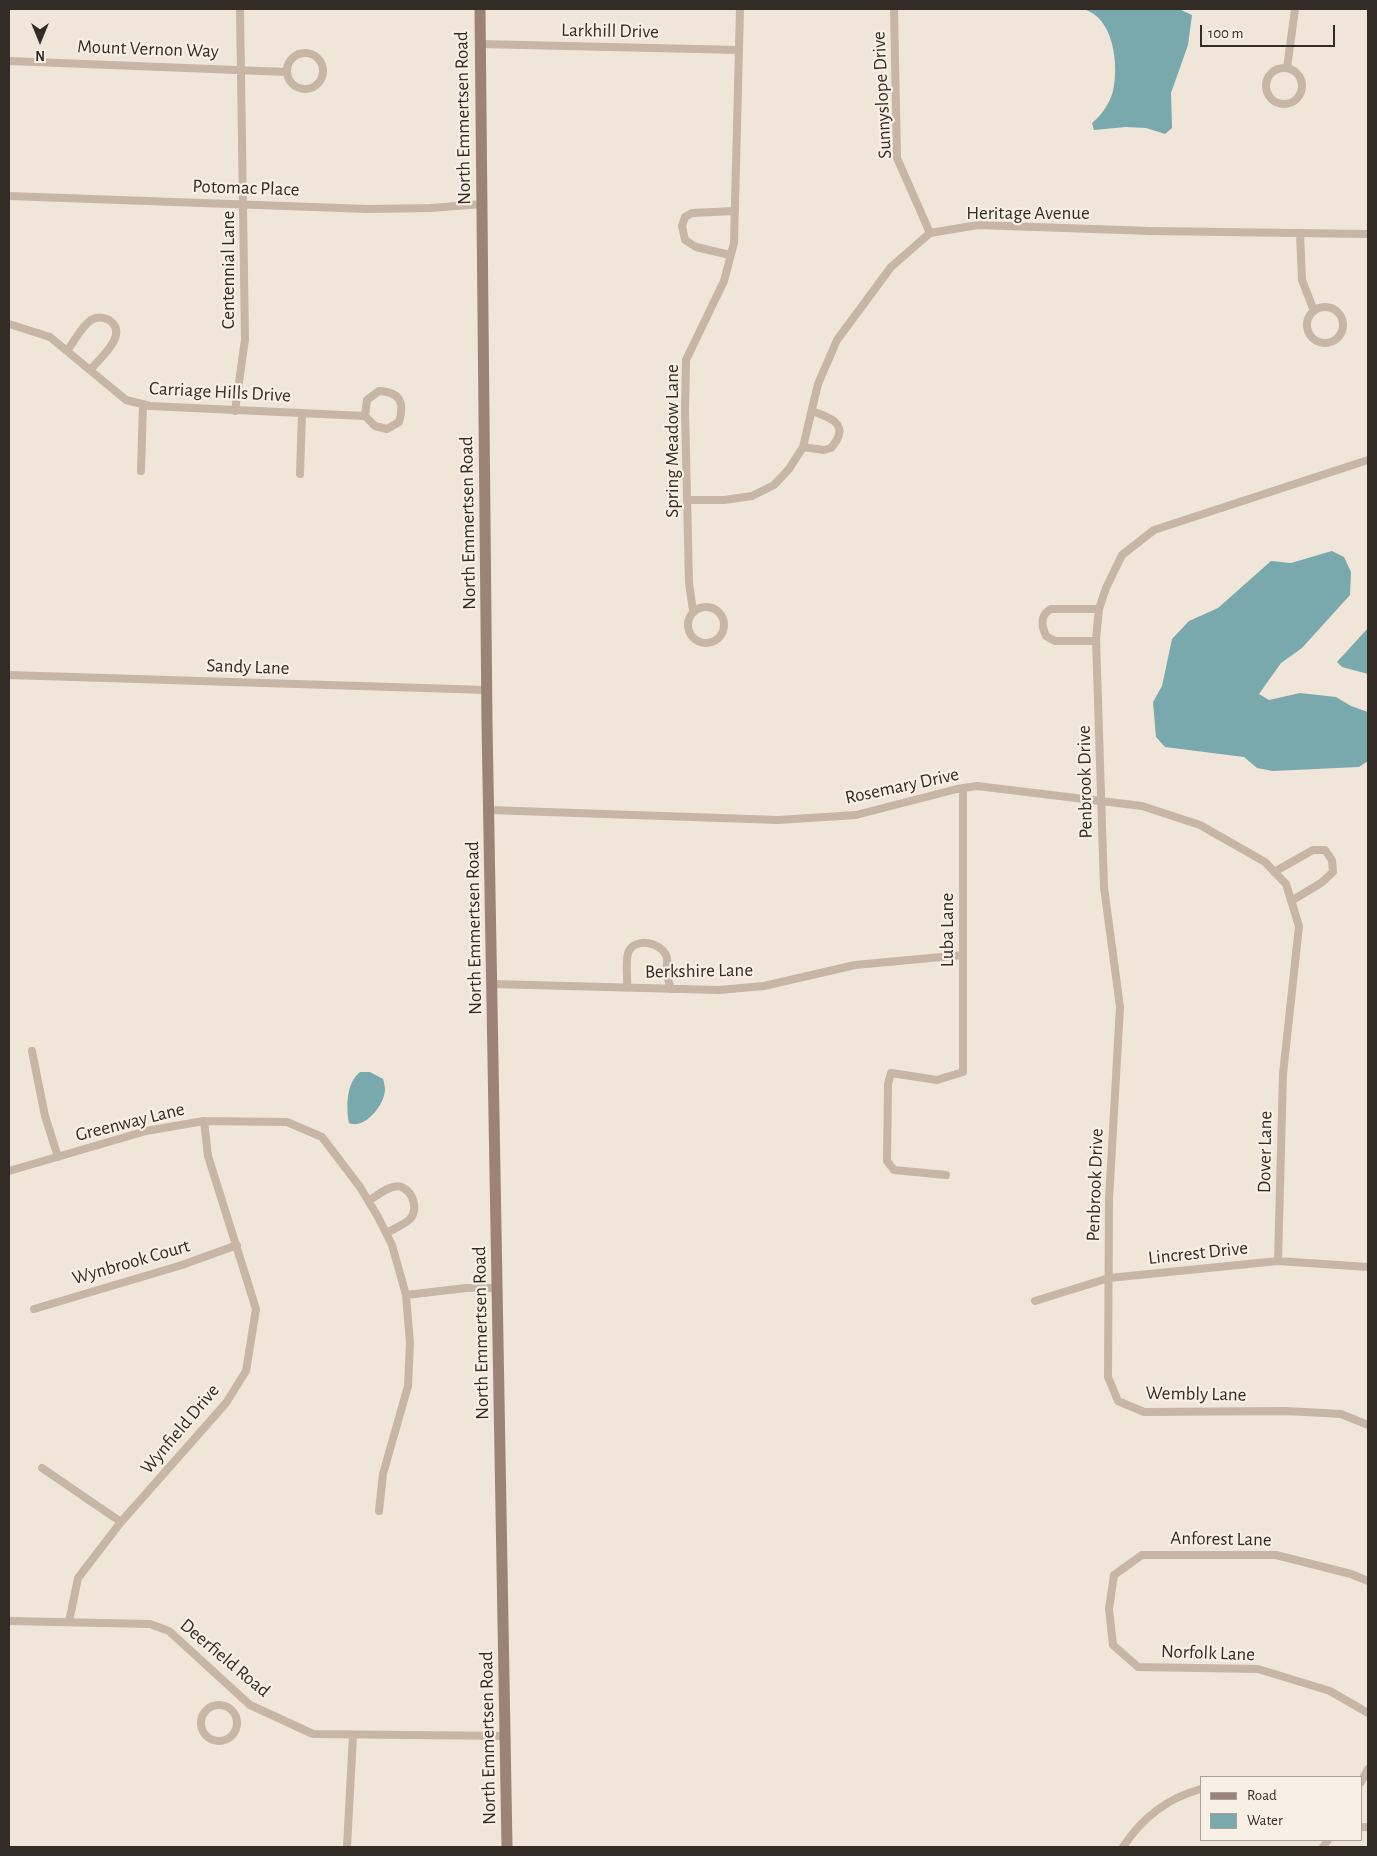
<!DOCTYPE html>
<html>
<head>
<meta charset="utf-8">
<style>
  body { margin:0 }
  #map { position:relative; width:1377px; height:1856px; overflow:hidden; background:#f0e5d9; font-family:"Alegreya Sans",sans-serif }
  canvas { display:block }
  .frame { position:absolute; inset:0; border:10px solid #332b26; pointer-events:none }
  .legend { position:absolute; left:1200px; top:1776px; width:162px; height:65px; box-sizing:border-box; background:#f8efe5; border:1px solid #a9a199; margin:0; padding:6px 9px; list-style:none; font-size:15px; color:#332b26 }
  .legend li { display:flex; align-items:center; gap:10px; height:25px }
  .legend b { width:25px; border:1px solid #a9a199 }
  .north { position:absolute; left:15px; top:15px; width:50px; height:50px; -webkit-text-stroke:4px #f8efe5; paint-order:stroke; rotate:180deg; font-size:14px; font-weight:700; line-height:20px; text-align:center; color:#332b26 }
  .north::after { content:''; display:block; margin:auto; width:18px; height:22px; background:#332b26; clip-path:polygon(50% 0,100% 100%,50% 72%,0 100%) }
  .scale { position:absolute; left:1200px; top:25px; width:135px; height:22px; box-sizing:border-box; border:2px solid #332b26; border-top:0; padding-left:6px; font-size:15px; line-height:18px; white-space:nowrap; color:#332b26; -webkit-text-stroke:4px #f8efe5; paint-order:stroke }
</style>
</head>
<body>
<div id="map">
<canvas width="1377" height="1856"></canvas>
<div class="frame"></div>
<ul class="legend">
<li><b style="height:6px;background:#9b8477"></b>Road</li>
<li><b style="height:14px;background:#79a9ac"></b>Water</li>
</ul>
<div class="north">N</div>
<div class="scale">100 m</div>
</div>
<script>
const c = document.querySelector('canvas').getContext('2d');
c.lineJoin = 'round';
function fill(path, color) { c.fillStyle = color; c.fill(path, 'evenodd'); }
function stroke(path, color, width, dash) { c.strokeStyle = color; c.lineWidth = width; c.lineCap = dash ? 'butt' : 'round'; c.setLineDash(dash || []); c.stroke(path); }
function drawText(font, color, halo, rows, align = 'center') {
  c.font = font + ' "Alegreya Sans",sans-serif'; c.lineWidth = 4.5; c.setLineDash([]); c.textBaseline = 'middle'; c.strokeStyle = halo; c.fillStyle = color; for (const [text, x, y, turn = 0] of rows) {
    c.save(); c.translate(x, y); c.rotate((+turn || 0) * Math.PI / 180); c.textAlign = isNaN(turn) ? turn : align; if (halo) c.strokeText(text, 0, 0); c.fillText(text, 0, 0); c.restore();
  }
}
const water = new Path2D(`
  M1083,9H1179L1192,15L1188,45L1171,93L1172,128L1165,134L1146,128L1126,127L1094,130L1092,123C1101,116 1110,103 1113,91C1119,65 1114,17 1083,9Z
  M1332,551L1344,557L1351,572L1350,595L1302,648L1281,663L1259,694L1269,700L1300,693L1336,697L1351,706L1368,712V761L1359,767L1273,771L1257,768L1244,757L1165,747L1156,737L1153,702L1162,686L1172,639L1189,621L1218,608L1271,561L1291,563Z
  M1368,628V674L1342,667L1337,662Z
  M360,1072H370L383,1079C384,1082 385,1087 385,1090C384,1106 364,1130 349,1123C346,1107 346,1083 360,1072Z`);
const street = new Path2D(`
  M894,9L897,158L930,233
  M480,44L739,50
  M287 71a18 18 0 1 1 36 0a18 18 0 1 1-36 0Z
  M9,61L287,72
  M1266 86a18 18 0 1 1 36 0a18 18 0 1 1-36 0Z
  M1287,68L1295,9
  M9,196L368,209L431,208L482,204
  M1300,234L1302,280L1314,311
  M730,255L696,247L685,240L682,226L685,217L692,213L735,211
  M1307 325a18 18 0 1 1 36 0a18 18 0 1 1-36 0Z
  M9,324L50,337L126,400L150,406L365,416L375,426L387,429L399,422C405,402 400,392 379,391L367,400L365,416
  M67,351C74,342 81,327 91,320C96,317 103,317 109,320C130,334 100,358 90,370
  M235,411L245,339L240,9
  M803,447L824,450L831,448C851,425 832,418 812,411
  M1368,460L1154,530L1122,555L1106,588L1099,609L1096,639L1104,887L1120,1007L1109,1200L1108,1377L1118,1401L1144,1412L1286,1411L1341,1414L1368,1425
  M141,471L143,404
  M300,474L302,413
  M687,500H724L752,496L774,485L789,469L803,447L818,384L837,340L891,267L930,233L978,225L1150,231L1368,234
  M688 625a18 18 0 1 1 36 0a18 18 0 1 1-36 0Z
  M693,611L689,583L685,410L686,360L724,281L734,243L740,9
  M1096,641H1055L1046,636C1041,625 1040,615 1051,609H1099
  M9,675L487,690
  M489,810L778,820L856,815L957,789L977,786L1142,806L1200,825L1265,862L1286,884L1299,926L1283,1074L1278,1261
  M1274,872L1313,850H1325L1332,860L1333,872L1321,883L1291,901
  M492,984L719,990L764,986L855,965L963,955
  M627,988C628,976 625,964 628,953C634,936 663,942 667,958C668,963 666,969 667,974C668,979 669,984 671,989
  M32,1051L45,1116L58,1157
  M9,1171L146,1131L204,1121L287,1122L322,1137L360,1187L378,1217L392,1245L406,1295L410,1343L408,1386L383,1474L379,1511
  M946,1175L894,1170L887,1161L888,1084L891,1073L937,1080L963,1072V788
  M369,1201C376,1196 384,1189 393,1187C409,1182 421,1207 410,1219C404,1225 393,1229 386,1233
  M406,1295L466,1288H497
  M1035,1301L1109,1278L1278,1261L1368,1267
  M34,1309L182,1265L237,1245
  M42,1468L121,1522
  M1368,1581L1351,1574L1276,1555H1142L1114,1575L1109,1609L1113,1645L1138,1667L1258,1669L1330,1691L1368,1713
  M9,1621L150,1624L169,1631L250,1705L313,1734L506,1736
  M69,1622L78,1578L121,1522L226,1403L246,1371L256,1309L208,1156L204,1121
  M201 1723a18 18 0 1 1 36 0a18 18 0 1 1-36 0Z
  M1361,1782L1368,1769
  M1361,1827H1368
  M347,1847L353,1735
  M1123,1847C1142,1818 1167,1798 1201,1789
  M1323,1847L1328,1840`);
const secondary = new Path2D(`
  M480,9L487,723L507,1847`);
const streetNames = [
  ["Larkhill Drive",610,31,1],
  ["Mount Vernon Way",148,49,2],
  ["Sunnyslope Drive",882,95,-93],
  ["North Emmertsen Road",463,118,-91],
  ["Potomac Place",246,188,2],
  ["Heritage Avenue",1028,213],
  ["Centennial Lane",228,270,-90],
  ["Carriage Hills Drive",220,392,3],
  ["Spring Meadow Lane",672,441,-90],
  ["North Emmertsen Road",468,523,-91],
  ["Sandy Lane",248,667,2],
  ["Penbrook Drive",1085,782,-91],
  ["Rosemary Drive",902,786,-12],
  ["North Emmertsen Road",474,928,-91],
  ["Luba Lane",947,930,-90],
  ["Berkshire Lane",699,971,-1],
  ["Greenway Lane",130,1122,-14],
  ["Dover Lane",1265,1152,-89],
  ["Penbrook Drive",1095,1185,-88],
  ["Lincrest Drive",1198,1253,-6],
  ["Wynbrook Court",131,1262,-16],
  ["North Emmertsen Road",481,1333,-91],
  ["Wembly Lane",1196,1394,1],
  ["Wynfield Drive",180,1429,-50],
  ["Anforest Lane",1221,1539,1],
  ["Norfolk Lane",1208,1653,2],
  ["Deerfield Road",225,1658,40],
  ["North Emmertsen Road",488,1738,-91]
];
fill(water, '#79a9ac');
stroke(street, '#c7b5a6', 8);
stroke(secondary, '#9b8477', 11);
drawText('19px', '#332b26', '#f8efe5', streetNames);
</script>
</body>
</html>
